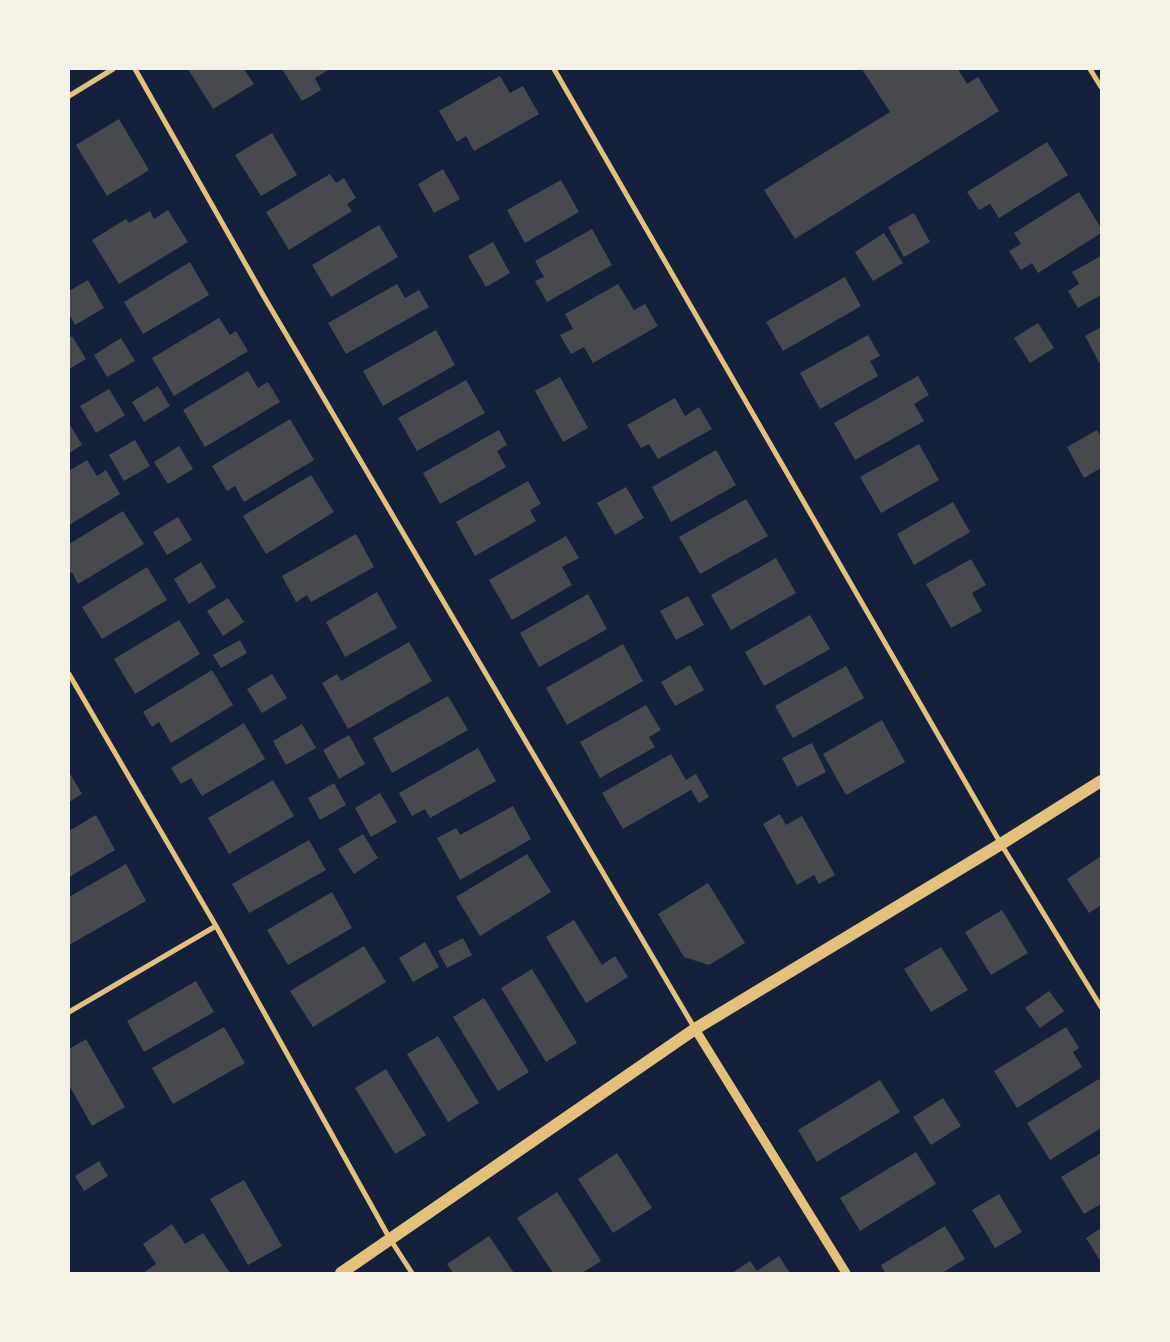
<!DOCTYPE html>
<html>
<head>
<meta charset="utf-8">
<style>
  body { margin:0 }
  #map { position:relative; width:1170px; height:1342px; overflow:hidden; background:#14213d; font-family:"Libre Baskerville",serif }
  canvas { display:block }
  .frame { position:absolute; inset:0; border:70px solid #f6f1e7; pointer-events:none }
</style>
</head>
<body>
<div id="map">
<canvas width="1170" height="1342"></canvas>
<div class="frame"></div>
</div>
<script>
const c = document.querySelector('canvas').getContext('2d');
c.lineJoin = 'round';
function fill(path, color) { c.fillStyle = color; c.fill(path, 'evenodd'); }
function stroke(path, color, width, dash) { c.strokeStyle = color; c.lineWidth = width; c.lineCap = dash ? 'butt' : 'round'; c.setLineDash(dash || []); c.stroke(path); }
const building = new Path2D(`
  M188,69H244L254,84L213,109Z
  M282,69H330L315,78L321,90L302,101Z
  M862,69H958L967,84L978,77L999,111L795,239L764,190L890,112Z
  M500,76L510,93L523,86L539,114L474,151L466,136L457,142L439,111Z
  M119,119L149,170L107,196L76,145Z
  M272,133L297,175L261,196L235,155Z
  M1047,142L1068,175L999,218L990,204L979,210L967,192Z
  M443,169L460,199L434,213L418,184Z
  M330,174L336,183L344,178L356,198L347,204L352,211L289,250L266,212Z
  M561,180L579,212L525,243L507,210Z
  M1079,192L1101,228V233L1038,273L1032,263L1021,270L1009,251L1021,244L1014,233Z
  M168,210L188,242L119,284L92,240L126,219L129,223L150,211L154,219Z
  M914,213L930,242L904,257L888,227Z
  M379,225L398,257L331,297L312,265Z
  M592,229L612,265L547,302L535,281L544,277L535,261Z
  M884,233L903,263L873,281L855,252Z
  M493,242L510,273L486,287L468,256Z
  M1101,256V295L1078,308L1068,291L1079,284L1072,272Z
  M190,262L209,295L143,334L124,302Z
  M845,277L861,306L783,351L766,322Z
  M88,280L104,308L75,325L69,314V291Z
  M397,284L405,298L419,290L429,307L346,354L328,323Z
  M618,284L634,310L645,304L658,326L593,363L584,347L571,354L560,335L573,329L565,314Z
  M219,318L230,335L236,331L248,351L174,396L152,358Z
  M1038,323L1054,348L1030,363L1014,338Z
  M1101,327V366L1085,336Z
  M436,330L455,365L383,406L363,371Z
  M868,335L880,356L870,361L878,376L820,409L800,373Z
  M72,336L86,359L69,369V338Z
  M121,338L135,361L107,377L94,355Z
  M248,371L258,388L268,382L280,402L205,447L183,410Z
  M918,376L929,395L914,404L924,421L855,460L834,423Z
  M560,377L588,428L563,442L535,391Z
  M466,380L485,413L417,451L398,418Z
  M158,386L170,406L144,422L132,402Z
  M109,389L125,415L96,433L80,406Z
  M675,398L685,416L699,407L712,429L658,459L649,444L641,448L627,425Z
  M290,419L314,460L244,502L235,486L227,491L212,466Z
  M69,423L82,445L69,453Z
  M499,430L507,445L497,451L506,467L440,504L423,473Z
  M1097,430L1101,437V468L1084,478L1067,447Z
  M135,440L150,466L124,481L109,455Z
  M919,444L939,480L881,513L860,477Z
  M179,446L193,469L168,484L154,462Z
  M716,450L736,485L671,522L652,487Z
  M87,460L97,476L106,470L120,494L69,525V471Z
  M311,475L334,512L266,554L243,516Z
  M528,481L541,504L530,510L536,521L475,556L456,522Z
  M626,487L644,518L615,535L597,503Z
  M746,499L768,536L700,574L679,537Z
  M953,502L970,532L914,565L897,534Z
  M123,511L144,544L78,584L72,572L69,574V544Z
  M178,517L192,540L167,555L153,532Z
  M356,534L374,567L311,602L307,595L296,602L282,576Z
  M566,536L579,558L562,567L572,585L512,620L489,580Z
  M776,558L796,593L731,630L711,595Z
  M971,559L986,585L972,593L982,611L951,628L926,584Z
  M201,562L216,587L189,604L174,579Z
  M147,567L167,600L102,639L82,607Z
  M377,592L397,628L345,657L326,622Z
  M588,594L607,629L539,667L520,633Z
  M688,596L704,625L676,640L660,611Z
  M228,598L244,622L223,636L207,611Z
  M810,615L830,649L764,686L745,652Z
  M179,620L200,654L135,694L114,659Z
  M240,640L247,653L221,668L213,655Z
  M409,642L432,681L348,729L322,683L337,674L341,681Z
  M623,644L643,681L567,725L546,688Z
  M690,665L704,690L675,706L661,682Z
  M846,666L864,698L793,738L775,706Z
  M212,670L233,705L171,743L159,722L152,727L143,712Z
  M272,674L287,698L262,713L247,689Z
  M448,696L468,730L392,773L373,738Z
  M646,705L661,730L649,737L655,747L600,778L580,742Z
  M882,720L905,762L846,795L823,754Z
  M244,723L265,759L202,796L191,778L181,784L171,768Z
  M302,724L316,748L286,765L273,741Z
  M349,735L365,764L339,779L323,750Z
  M812,743L826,772L797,787L782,758Z
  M478,748L496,781L430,818L425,809L412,816L399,793Z
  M671,754L686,780L696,774L709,797L699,803L691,790L623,829L602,793Z
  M69,772L82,794L69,802Z
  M273,780L294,816L229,854L208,818Z
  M334,783L346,805L320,820L308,798Z
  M380,793L397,822L371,837L355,808Z
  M513,806L531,839L460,880L437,838L456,828L460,835Z
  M780,814L786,825L802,816L835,875L819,884L814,875L797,885L763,824Z
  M96,815L115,850L69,877V831Z
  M363,834L378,858L354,874L338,849Z
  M309,840L326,870L249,913L232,884Z
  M527,854L551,892L480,936L456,897Z
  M1101,856V905L1089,913L1067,879Z
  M126,864L146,901L69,945V897Z
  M708,883L745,943L709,965L684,957L658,914Z
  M332,892L352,928L288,965L267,930Z
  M1002,910L1028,953L991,975L965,932Z
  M574,920L602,965L615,956L628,977L586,1003L546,937Z
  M463,938L472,955L447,968L438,951Z
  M425,942L439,967L413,982L399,958Z
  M364,946L386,982L313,1027L290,991Z
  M941,947L968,990L931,1012L904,969Z
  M532,969L577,1043L546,1062L501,988Z
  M196,981L214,1012L144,1052L127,1021Z
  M1049,991L1064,1011L1040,1028L1025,1008Z
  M484,998L529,1072L498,1091L453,1017Z
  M224,1027L245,1063L173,1104L152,1068Z
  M1066,1027L1079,1048L1073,1052L1082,1067L1017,1108L994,1071Z
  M438,1036L479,1103L448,1122L407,1054Z
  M86,1039L125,1107L92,1126L69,1085V1049Z
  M386,1069L426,1135L395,1154L355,1088Z
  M1099,1079L1101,1083V1128L1050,1160L1027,1123Z
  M880,1080L900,1112L817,1162L798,1130Z
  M943,1098L961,1126L931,1145L913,1117Z
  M916,1152L936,1184L860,1231L840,1198Z
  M617,1153L652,1208L613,1233L578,1179Z
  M1101,1153V1204L1084,1214L1061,1177Z
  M99,1161L108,1176L84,1191L75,1176Z
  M244,1180L282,1246L248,1265L210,1199Z
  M557,1192L601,1261L582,1273H553L517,1218Z
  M999,1194L1022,1232L995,1248L972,1210Z
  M172,1224L185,1244L203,1233L230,1273H143L156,1264L143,1244Z
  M945,1226L965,1259L942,1273H885L881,1265Z
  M1101,1228V1262L1086,1238Z
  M489,1236L514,1273H453L447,1264Z
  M779,1256L790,1273H732L750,1261L757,1271Z`);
const minor = new Path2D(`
  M135,69L263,295L695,1029
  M554,69L1001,844L1101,1007
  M1090,69L1101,87
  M69,96L113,69
  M69,674L216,926L390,1239L412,1273
  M69,1012L216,926`);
const tertiary = new Path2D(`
  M695,1029L846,1273`);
const primary = new Path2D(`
  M341,1273L695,1029L1001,844L1101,781`);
fill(building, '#48494c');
stroke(minor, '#e5c07b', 5);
stroke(tertiary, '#e5c07b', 9);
stroke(primary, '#e5c07b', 12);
</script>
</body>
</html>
